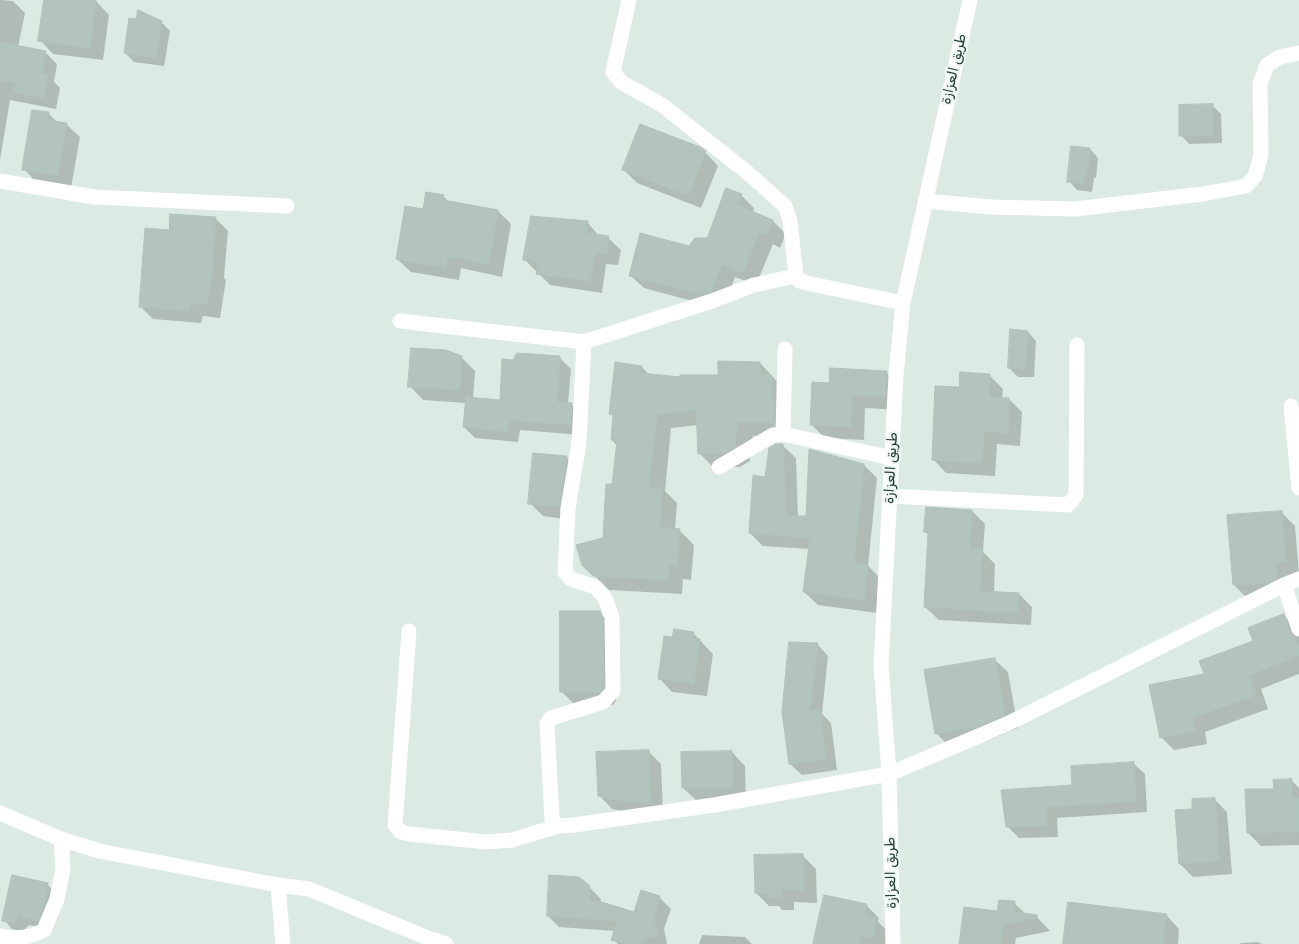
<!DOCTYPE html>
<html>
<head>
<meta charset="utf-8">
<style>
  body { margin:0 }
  canvas { display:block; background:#dceae4 }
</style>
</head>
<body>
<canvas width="1299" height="944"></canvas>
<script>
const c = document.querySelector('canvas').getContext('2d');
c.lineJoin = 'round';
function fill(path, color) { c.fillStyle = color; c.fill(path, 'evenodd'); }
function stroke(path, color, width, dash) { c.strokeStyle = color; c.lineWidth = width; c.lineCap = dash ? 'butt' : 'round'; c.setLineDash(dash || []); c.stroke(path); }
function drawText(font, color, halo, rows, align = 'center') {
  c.font = font + ' Rubik,"Noto Sans Arabic",sans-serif'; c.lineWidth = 4; c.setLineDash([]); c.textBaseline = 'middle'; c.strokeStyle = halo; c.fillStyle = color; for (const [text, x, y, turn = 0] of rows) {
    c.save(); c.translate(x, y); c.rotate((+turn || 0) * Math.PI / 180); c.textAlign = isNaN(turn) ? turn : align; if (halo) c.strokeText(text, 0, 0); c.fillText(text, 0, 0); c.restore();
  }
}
const shadow = new Path2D(`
  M0,0L13,1L25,13L18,47L45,52L57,64L54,82L60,88L56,109L10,100L0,160Z
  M45,0L96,1L109,15L103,60L53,54L40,40Z
  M137,21L161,22L170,31L164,66L134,62L125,53Z
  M1212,105L1221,114L1222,143L1189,144L1181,135Z
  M48,113L57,122L66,124L80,137L71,188L37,183L24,169Z
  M1090,149L1098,158L1096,178H1094L1092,192L1077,190L1069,181Z
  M705,152L718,166L701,208L637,183L623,169Z
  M741,195L754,208L753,212L773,221L786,234L780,248L773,244L756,285L735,277L725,304L707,305L644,288L630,275L708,239Z
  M443,196L449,202L498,211L511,224L502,277L461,268L459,280L411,272L397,259L424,211Z
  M215,218L228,231L224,278L226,280L220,318L203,316L201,323L153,319L141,307L170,231Z
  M587,222L599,236L608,238L621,250L618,265L606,264L602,293L550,285L525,260Z
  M1028,332L1036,341L1034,377H1018L1009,368Z
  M461,357L475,371L473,399L501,402L514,361L560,358L571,369L568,404H571L582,415L581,435L520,430L518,442L475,438L464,427L466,403L423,400L410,386Z
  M760,363L786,391L788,438L753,436L751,447H749L750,461L740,467L714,468L699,453L698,425L671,428L665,491L677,503L675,530H679L694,545L691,580L683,579L682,594L609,590L583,564L604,539L613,486L617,446L612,440L614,417L610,413L616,364L642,367L650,376L681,379L719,376Z
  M886,372L900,386L898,410L865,408L864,440L825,438L812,425L830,384Z
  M989,375L1003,389L1002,399H1009L1022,412L1020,446L997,444L995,476L946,473L933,459L960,389Z
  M782,445L796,458L798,517H807L864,465L877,478L868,566L881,579L877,613L818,605L804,592L810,549L763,546L750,533L767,478Z
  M567,458L580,471L572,520L543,516L530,503Z
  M972,511L985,524L983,552L995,564L994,593L1019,594L1032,607L1031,625L939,620L925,607L929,535L926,532Z
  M1282,513L1295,526L1299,575L1247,598L1234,585Z
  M599,613L613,626L615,633L616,701L613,705H575L561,691Z
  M1284,616L1297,629L1299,634V674L1261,689L1268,709L1205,732L1207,744L1174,750L1161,737L1206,675L1255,642Z
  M693,633L713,654L707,696L672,692L659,678L673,639Z
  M817,644L828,656L822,714L831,723L837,770L802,775L790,764Z
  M994,659L1008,672L1018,728L987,741L950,747L937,734L926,671Z
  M648,751L661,764L663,814L642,815L612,809L599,795Z
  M732,752L745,766L746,800L697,801L683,788Z
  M1133,763L1145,774L1147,812L1057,818L1058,837L1019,838L1008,827L1073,786Z
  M1291,780L1299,788V845L1261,846L1248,833L1275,790Z
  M1214,799L1227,812L1232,874L1193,877L1180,864L1194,810Z
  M803,856L816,869L817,903L794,902V910H782L779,906H769L756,893Z
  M47,884L56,893L47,929L29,925L23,931L12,929L4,920Z
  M589,887L601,899L600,903L635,913L659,897L671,909L664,929L667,944H618L613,939L615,931L559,927L548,916Z
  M1014,903L1027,915L1036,916L1050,931L1016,938L1015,944H961L999,912Z
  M866,905L879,918L878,922L890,933L888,944H815Z
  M1166,915L1179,929L1178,944H1064Z
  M702,935L745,937L752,944H699Z
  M1258,942L1262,944H1240L1241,943Z`);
const building = new Path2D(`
  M44,0H96L90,48L38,41Z
  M138,10L162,21L156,58L124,53L129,18L136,19Z
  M0,42L46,51L42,73L48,75L44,98L13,92L15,83L0,80Z
  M1213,104V135L1179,136V105Z
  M32,110L49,112L48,120L67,123L58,175L22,170Z
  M640,124L700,147L706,151L688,196L622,170Z
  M1071,146L1090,148L1088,170H1086L1084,184L1067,182Z
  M726,188L742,194L737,205L773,220L767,235L759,232L743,273L722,265L711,291L707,293L693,292L629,276L640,233L689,246L695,238H707Z
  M426,192L444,195L443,200L498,210L489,265L448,256L446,268L396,259L405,206L423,209Z
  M170,214L216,217L212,266H214L207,305L191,304L189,311L139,307L145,228L169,230Z
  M531,216L588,221L587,233L609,236L607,254L595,253L590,281L536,274L538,262L523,260Z
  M1010,329L1028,331L1026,369L1008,368Z
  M411,348L446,350L462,356L460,390L408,387Z
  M517,353L560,356L557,402L572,403L570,425L509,420L508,432L463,427L466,397L500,400L502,359L513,360Z
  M718,361L760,362V375H772V399L774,400V426L773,423L738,422L737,433H735L736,446L725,453L698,454L696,410L657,414L649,487L662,488L660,527L680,529L677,566L669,565L668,580L593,576L582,565L576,545L603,538L606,484H612L617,441L611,440L613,415L609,414L615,362L642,366L641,373L680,377V375H718Z
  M830,368L887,371L885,397L852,395L851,427L810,425L812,382L829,383Z
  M960,372L990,374L989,397L1009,398L1008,433L984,432L982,463L932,460L935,386L959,387Z
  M776,444H783L786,516H806L809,449L864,464L854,563L868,565L864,600L803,592L810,538L749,533L753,475L765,477L769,448Z
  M533,453L567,456L559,507L528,504Z
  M926,507L972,510L970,549H982L980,591L1019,593L1018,613L924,607L928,533L924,532Z
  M1282,511L1286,562H1276L1277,578L1268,583L1233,585L1227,515Z
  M560,611H600L603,619L604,687L600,692H560Z
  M1284,614L1290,632L1294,637L1299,650V656L1249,675L1256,695L1192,718L1195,731L1160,738L1149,685L1204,674L1199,661L1253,641L1248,628Z
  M674,629L694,632L693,638L700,639L694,683L658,679L664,636L672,637Z
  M789,642L818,643L810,711L820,710L826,759L789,764L782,712Z
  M995,658L1005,715L974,728L935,734L924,670Z
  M649,750L651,802H628L598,796L596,752Z
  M732,751L733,788H682L681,752Z
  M1134,762L1136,801L1046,807L1047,826L1006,827L1001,790L1072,785L1071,766Z
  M1292,779V799L1299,798V832L1247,833L1245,789H1274L1273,780Z
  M1215,798L1219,861L1179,864L1175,810L1192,809V799Z
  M803,854L804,890L781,889V897H768L766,893H755L754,855Z
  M12,875L48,883L44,906L38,921L20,916L13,923L2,921Z
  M549,875L579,877L590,886L589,901L602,902L634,912L641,890L660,896L654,917L657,936L644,938L642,944H626L611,940L617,921L547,916Z
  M824,895L867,904L864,916L877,919L873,938L861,935L860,944H813Z
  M999,900L1015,901L1014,912L1037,915V918L1003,925L1001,944H959L964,907L997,911Z
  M1068,902L1167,914L1163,944H1063Z`);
const minor = new Path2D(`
  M629,0L613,72L621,82L662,105L748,173L785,206L790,221L796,276L800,281L811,284L903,303
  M0,181L94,197L287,206
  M925,201L991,207L1075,209L1203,194L1246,186L1255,176L1261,155L1260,84L1267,65L1280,57L1299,53
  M796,276L754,285L712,301L584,342L579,443L568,508L565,572L571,579L595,587L605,598L612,617L613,691L603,702L551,718L547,724L552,820L558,826L574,825L714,805L889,774L1007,724L1284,585L1299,579
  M400,321L584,342
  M1291,406L1299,488
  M783,434L785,349
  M719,467L773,435L783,434L892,458
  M890,496L1068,505L1076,495L1077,345
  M1284,585L1299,629
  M409,631L395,825L401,832L409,834L486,842L512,840L558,826
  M0,813L61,839L99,851L278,885L309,889L430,939L446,944
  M278,885L283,944
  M0,936C17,940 29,938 44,930L57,899L63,868L61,839
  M893,944L889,774L881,665L896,375L903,303L970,0`);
const streetNames = [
  ["طريق العزازة",954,69,-77],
  ["طريق العزازة",891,468,-87],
  ["طريق العزازة",891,873,-91]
];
fill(shadow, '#0003');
fill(building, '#b2c4bd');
stroke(building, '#afc3bb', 1);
stroke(minor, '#fff', 15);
drawText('14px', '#1e3933', '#edf6f2', streetNames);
</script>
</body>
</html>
